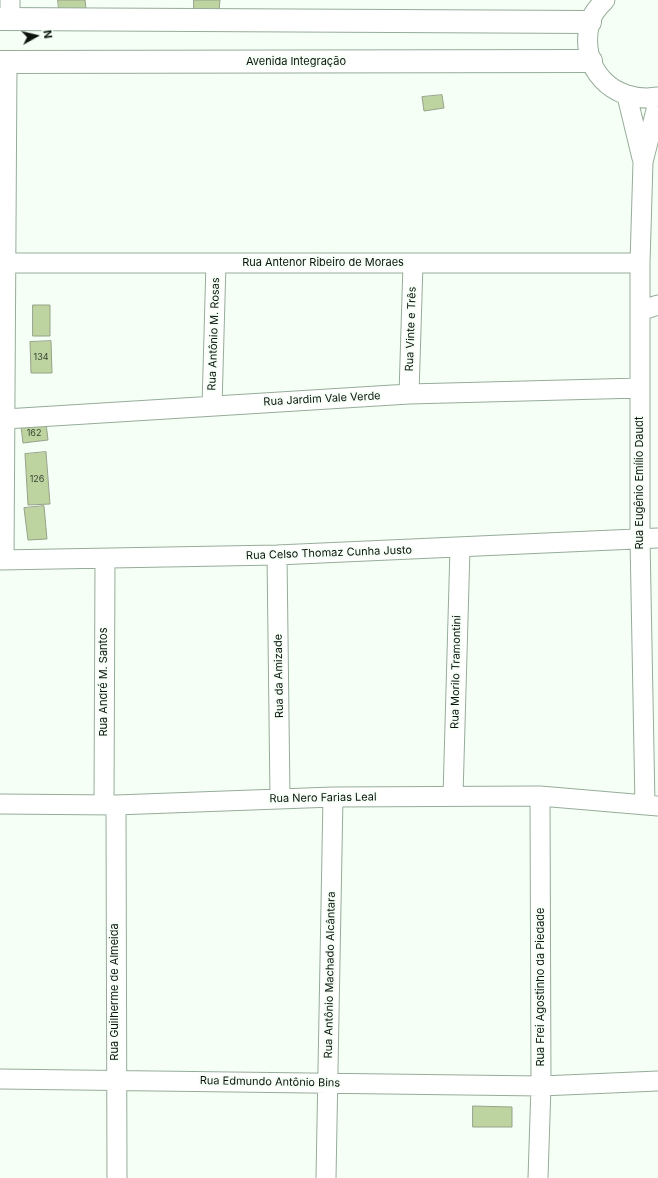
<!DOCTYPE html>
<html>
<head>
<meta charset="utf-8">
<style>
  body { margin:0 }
  #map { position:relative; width:658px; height:1178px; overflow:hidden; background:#f5fff6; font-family:Inter,sans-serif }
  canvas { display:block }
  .north { position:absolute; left:16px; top:16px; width:40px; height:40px; -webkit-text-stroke:3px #f5fff6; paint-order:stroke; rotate:82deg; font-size:11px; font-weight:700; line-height:16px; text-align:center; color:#0b130c }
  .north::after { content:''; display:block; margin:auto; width:14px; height:18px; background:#0b130c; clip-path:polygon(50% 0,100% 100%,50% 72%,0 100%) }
</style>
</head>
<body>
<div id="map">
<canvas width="658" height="1178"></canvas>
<div class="north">N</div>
</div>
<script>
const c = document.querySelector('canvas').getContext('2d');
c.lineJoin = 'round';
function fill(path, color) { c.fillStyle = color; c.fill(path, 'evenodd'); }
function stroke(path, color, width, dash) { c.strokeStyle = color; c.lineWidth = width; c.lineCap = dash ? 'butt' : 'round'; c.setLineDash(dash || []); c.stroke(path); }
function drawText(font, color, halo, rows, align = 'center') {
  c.font = font + ' Inter,sans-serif'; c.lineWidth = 3.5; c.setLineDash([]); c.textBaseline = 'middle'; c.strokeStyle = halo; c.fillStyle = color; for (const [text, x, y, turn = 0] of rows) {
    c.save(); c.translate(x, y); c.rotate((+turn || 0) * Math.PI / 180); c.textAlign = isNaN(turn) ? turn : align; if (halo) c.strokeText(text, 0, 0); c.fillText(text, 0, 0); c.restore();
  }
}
const building = new Path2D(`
  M58,0H85L86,9L59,10Z
  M194,0H220L219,10L194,9Z
  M442,95L444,108L424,111L422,97Z
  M33,305H50V336H33Z
  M51,341L52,373H31L30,342Z
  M46,423L48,440L23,443L21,426Z
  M46,452L50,504L28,505L25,454Z
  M44,506L47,539L28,540L24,508Z
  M473,1106L512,1107V1127H473Z`);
const minor = new Path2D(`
  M10,0V19
  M605,0C599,6 592,14 590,22C578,68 612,104 658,97
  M627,96L642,158
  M6,263H640
  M640,311L658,305
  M409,394L413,264
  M212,406L216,263
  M5,419L409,394L640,388
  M277,555L280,798
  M0,560L277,555L658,538
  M4,560L7,63
  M453,796L460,548
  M0,804L116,805L333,797L540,796L658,806
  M104,805L105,559
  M116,805L117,1178
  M645,805L640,539V263L643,162L658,102
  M0,1079L541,1086L658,1081
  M326,1178L333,797
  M538,1178L541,1086L540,796`);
const secondary = new Path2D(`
  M0,19L590,22
  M0,62L591,61`);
const numberNames = [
  ["134",41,357],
  ["162",34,433],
  ["126",37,479]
];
const streetNames = [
  ["Avenida Integração",296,62],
  ["Rua Antenor Ribeiro de Moraes",323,263],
  ["Rua Vinte e Três",411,329,-88],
  ["Rua Antônio M. Rosas",214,334,-88],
  ["Rua Jardim Vale Verde",322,399,-3],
  ["Rua Eugênio Emílio Daudt",640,483,-90],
  ["Rua Celso Thomaz Cunha Justo",329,553,-2],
  ["Rua Morilo Tramontini",456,672,-89],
  ["Rua da Amizade",279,676,-91],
  ["Rua André M. Santos",104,682,-90],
  ["Rua Nero Farias Leal",323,798,-1],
  ["Rua Antônio Machado Alcântara",330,975,-89],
  ["Rua Frei Agostinho da Piedade",541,987,-90],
  ["Rua Guilherme de Almeida",115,992,-90],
  ["Rua Edmundo Antônio Bins",270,1082,1]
];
fill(building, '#bdd3a0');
stroke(building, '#97a289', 1);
stroke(minor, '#96ac98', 21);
stroke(secondary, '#96ac98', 24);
stroke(minor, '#fff', 19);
stroke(secondary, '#fff', 22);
drawText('9px', '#384331', null, numberNames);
drawText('11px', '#0b130c', '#f5fff6', streetNames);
</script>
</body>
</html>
